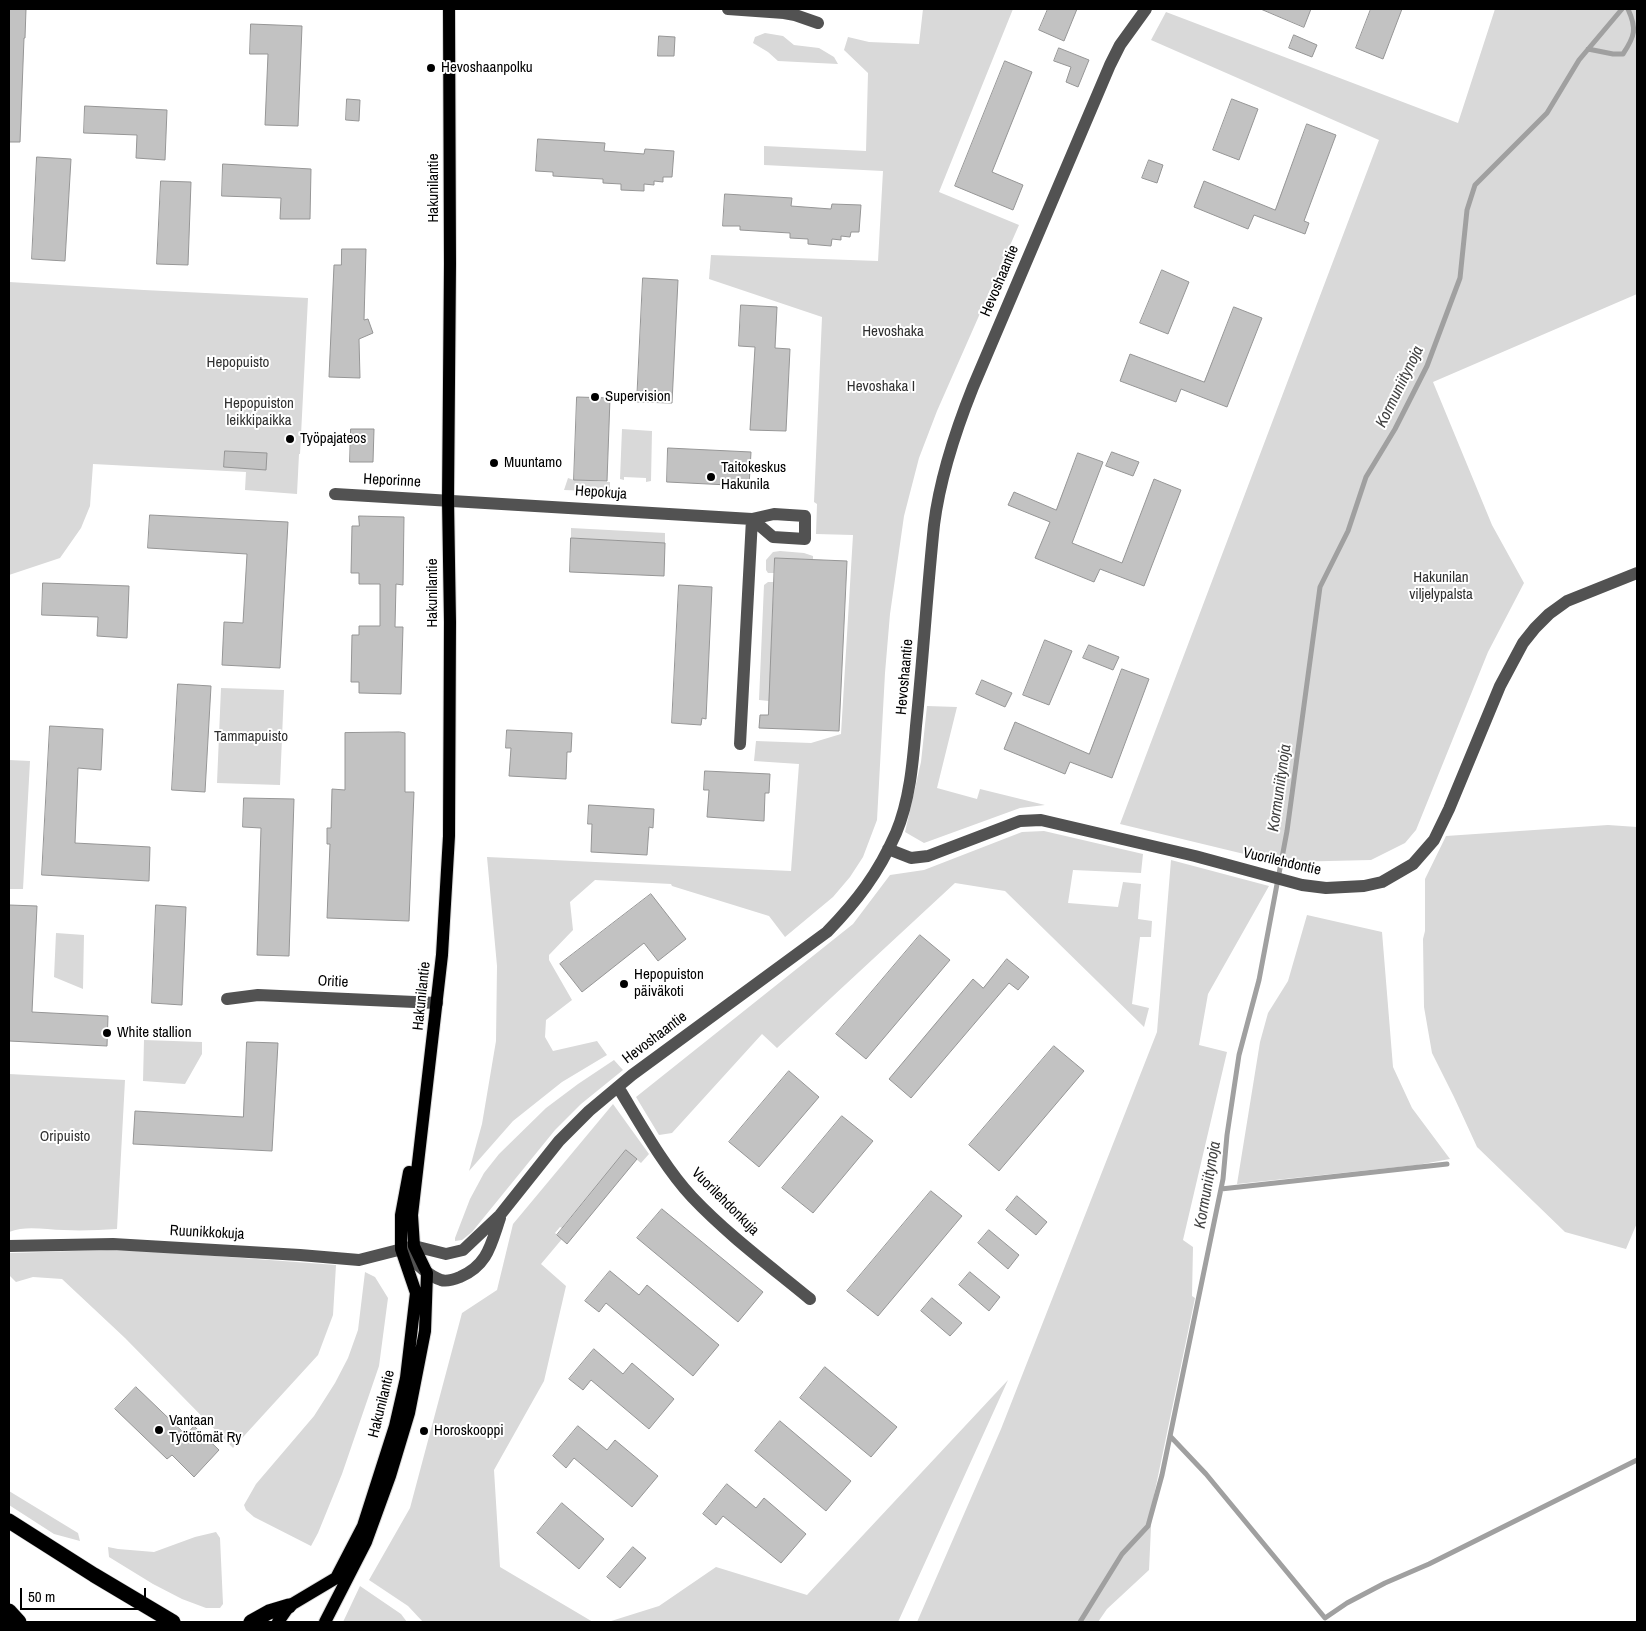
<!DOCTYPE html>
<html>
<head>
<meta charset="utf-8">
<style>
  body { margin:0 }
  #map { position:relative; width:1646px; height:1631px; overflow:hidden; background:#fff; font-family:"Archivo Narrow",sans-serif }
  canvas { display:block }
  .frame { position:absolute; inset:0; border:10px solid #000; pointer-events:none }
  .scale { position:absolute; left:20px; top:1588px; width:126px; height:22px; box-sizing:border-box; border:2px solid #000; border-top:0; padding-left:6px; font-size:15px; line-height:18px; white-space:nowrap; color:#000; -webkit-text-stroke:4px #fff; paint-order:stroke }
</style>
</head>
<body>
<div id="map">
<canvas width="1646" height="1631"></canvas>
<div class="frame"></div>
<div class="scale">50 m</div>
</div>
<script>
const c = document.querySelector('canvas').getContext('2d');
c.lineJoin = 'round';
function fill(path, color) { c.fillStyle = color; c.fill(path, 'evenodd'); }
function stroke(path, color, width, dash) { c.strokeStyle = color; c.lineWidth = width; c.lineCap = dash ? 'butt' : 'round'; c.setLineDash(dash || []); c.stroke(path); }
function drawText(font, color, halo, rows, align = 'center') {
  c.font = font + ' "Archivo Narrow",sans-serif'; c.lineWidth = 4; c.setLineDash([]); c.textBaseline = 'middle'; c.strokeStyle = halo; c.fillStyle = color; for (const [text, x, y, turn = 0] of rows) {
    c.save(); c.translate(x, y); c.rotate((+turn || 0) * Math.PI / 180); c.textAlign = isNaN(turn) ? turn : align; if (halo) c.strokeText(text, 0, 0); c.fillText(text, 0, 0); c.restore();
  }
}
const green = new Path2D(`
  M923,9H1013L939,192L1019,225L937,411L919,458L904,516L890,614L885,673L877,820L863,857L850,877L833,897L785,937L769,916L672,886L671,884L595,880L570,902L573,930L549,955V960L572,1000L546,1020L545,1037L553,1051L597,1041L607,1055L562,1082L513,1121L469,1171L482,1124L496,1041L497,966L487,857L791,871L799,764L754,761L756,741L811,743L841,734L853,535L816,534L817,504L814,502L822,317L709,279L711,255L878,261L883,171L764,165V146L866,151L868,73L844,50L848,37L869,42L919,44Z
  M1495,9H1637V294L1433,382L1492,525L1524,583L1488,652L1416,830L1405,843L1371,860L1287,862L1240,853L1120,824L1379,140L1151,40L1166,12L1458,123Z
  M765,33L783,36L794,45L819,48L834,57L838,64L778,61L768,52L753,43L755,37Z
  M9,282L144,290L308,298L300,454H299L297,494L245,490L246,472L93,464L90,506L81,528L60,558L9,575Z
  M622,429L652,431L651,481L646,482V478L624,477V480L620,479Z
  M568,478L574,480L610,482V492L564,490Z
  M571,528L665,533V543L571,538Z
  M780,551L804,553L813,556V560L775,558L774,573H768L766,570V560L773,552Z
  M768,582H774L769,701L759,700L764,585Z
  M221,688L284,690L280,785L217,783Z
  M927,706L957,707L937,788L977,799L980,789L1045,805L1020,808L1009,812L924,843L905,832L921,762Z
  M9,760L30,761L23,889H9Z
  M1608,825L1637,827V1223L1626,1249L1565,1232L1477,1147L1454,1097L1432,1053L1424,1007L1423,939L1425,931V879L1446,836Z
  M1044,831L1143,854L1141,873L1073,870L1068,903L1118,907L1123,882L1141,884L1138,919L1152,921L1151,937H1140L1132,1004L1149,1008L1144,1027L1005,891L955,883L777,1048L762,1034L672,1133L659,1135L636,1097L853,924L890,875L924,870L1022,832Z
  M1171,860L1269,886L1208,994L1199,1045L1227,1052L1183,1240L1193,1247L1192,1296L1195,1298L1152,1505L1149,1570L1107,1609L1098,1622H917L1001,1429L1157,1032Z
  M1307,915L1382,932L1393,1067L1412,1108L1450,1159L1417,1165L1237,1184L1260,1042L1268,1013L1288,981Z
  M56,933L84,935L83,989L54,977Z
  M144,1040L202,1042V1054L185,1084L143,1081Z
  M614,1060L623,1070L581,1104L555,1130L472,1232L462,1240L455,1241V1238L470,1199L484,1173L499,1154L546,1108L578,1084Z
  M9,1074L125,1080L117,1229C99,1230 82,1231 64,1230C45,1230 27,1225 9,1232Z
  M613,1104L649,1154L641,1163L626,1151L562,1228L560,1227L555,1233L562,1239L541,1264L566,1286L544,1381L494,1470L500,1567L593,1622H423L408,1606L369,1580L410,1508L462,1313L497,1290L513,1224Z
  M107,1250L149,1251L336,1265L333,1315L318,1355L233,1448L125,1338L62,1279L33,1277L16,1282L9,1275L10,1253Z
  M365,1272L375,1277L388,1298L379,1366L342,1474L318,1533L311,1546L254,1517L246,1510L244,1505L256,1484L314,1416L335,1383L348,1358L358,1330Z
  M1008,1380L898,1622H608L659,1606L716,1567L807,1595Z
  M9,1491L78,1533L80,1541L54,1534L9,1505Z
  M216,1532L220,1538L223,1604L220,1608H206L182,1599L153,1584L109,1557L108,1547L118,1549L154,1552L195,1537Z
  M360,1586L401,1614L407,1622H343Z`);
const stream = new Path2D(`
  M1588,49L1613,54H1623C1635,36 1637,29 1628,9
  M1221,1189L1447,1164
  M1170,1436L1206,1474L1325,1618L1347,1603L1385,1583L1429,1564L1637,1460
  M1080,1622L1122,1554L1148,1526L1162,1475L1223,1179L1227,1135L1239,1055L1259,980L1287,831L1320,587L1348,531L1366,477L1395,429L1427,366L1460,278L1467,210L1475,185L1547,113L1579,60L1622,9`);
const building = new Path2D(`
  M9,9H26L25,38H24L20,142H9Z
  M1048,9H1077L1064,41L1039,30Z
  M1261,9H1311L1304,27Z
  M1371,9H1402L1383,59L1356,48Z
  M251,24L302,26L298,126L265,125L268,54H250Z
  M1294,35L1317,45L1312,57L1289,48Z
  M659,36L675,37L674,56H658Z
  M1059,48L1089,60L1078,87L1066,82L1071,67L1054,61Z
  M1005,61L1032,72L992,172L1023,185L1013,210L955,186Z
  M347,99L360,100L359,121L346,120Z
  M1232,99L1258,109L1239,160L1213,150Z
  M85,106L167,110L165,160L136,158L137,135L84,133Z
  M1307,124L1336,135L1304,221L1309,223L1305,234L1254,215L1248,229L1194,207L1204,181L1275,210Z
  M538,139L605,143L604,151L644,154L645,149L674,151L672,177H663V182L654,181V185L644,184V191L621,190V184L603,183V179L553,176V172L536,171Z
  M37,157L71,159L65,261L32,259Z
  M1149,160L1163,165L1157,183L1142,178Z
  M223,164L311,169L310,219H280L281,198L222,196Z
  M161,181L191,182L188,265L157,264Z
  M725,194L792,198L791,206L831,209L832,204L861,205L859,232H851L850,237L841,236V240L832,239L831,246L808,244V239L790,238V233L740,230V226H723Z
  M342,249H366L364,320L368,319L373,333L359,339L360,378L329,377L334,265H341Z
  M1162,270L1189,282L1168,334L1140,323Z
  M643,278L678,280L672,403L637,402Z
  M741,305L777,307L775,348L790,349L786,431L750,430L755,347L739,346Z
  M1234,307L1262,318L1227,407L1181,389L1176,402L1120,381L1130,354L1204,382Z
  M577,397L610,398L607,481L574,480Z
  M351,429H374L373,462H350Z
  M668,448L751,452L749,486L667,482Z
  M225,451L267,453L266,470L224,467Z
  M1112,452L1139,462L1133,476L1106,466Z
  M1078,453L1103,462L1072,543L1122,563L1154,479L1181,490L1144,586L1100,569L1094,582L1035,558L1050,522L1008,505L1014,492L1056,510Z
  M150,515L288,522L280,668L222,665L224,622L243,623L247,554L148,548Z
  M359,516L404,517L403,585L396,584L395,627H403L401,694L359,693V682H351L352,635H359V626H380V584H359V573H351L352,526H359Z
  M571,538L665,543L664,576L570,572Z
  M775,558L847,561L839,731L759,728L760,715H768Z
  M43,583L129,586L127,638L97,636L98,617L42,615Z
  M679,585L712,587L706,719L702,718L701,725L672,723Z
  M1045,640L1072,651L1049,705L1023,695Z
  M1089,645L1119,657L1113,670L1083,658Z
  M1122,669L1149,679L1112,778L1070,762L1065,774L1004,749L1015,722L1089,754Z
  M982,680L1012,693L1005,707L976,694Z
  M178,684L211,686L205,792L172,790Z
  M50,726L103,729L101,770L78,768L75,843L150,847L149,881L42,875Z
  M507,730L572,733L571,752H567L566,779L509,776L511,748H506Z
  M400,732L405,733V792H414L409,921L327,918L330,844H327V828H331L332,789L345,790V733Z
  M705,771L770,774L769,793H765L764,821L707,817L709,790H704Z
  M244,798L294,799L289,956L257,955L261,828L243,827Z
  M589,805L654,809L653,828L649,827L647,855L591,852L592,824H588Z
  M651,894L686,939L658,961L644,943L582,992L560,964Z
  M9,905L37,906L32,1012L108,1016L107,1046L9,1041Z
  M156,905L186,907L182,1005L152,1003Z
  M920,935L950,960L866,1059L836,1034Z
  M1007,959L1029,977L1018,990L1009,983L911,1098L889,1079L973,979L983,988Z
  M247,1042L278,1043L272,1151L133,1144L135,1111L243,1117Z
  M1054,1046L1084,1071L999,1171L969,1145Z
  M789,1071L819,1097L759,1167L729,1142Z
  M842,1116L873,1141L813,1213L782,1188Z
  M626,1150L637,1159L567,1244L557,1235Z
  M931,1191L962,1216L878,1316L847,1291Z
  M1017,1196L1047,1222L1036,1235L1006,1210Z
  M662,1209L763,1292L738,1322L637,1238Z
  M989,1230L1019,1255L1008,1269L978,1243Z
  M610,1271L639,1295L647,1285L719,1345L693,1376L606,1303L599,1312L585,1301Z
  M970,1272L1000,1297L989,1311L959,1285Z
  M932,1298L962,1323L950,1336L921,1311Z
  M594,1349L623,1374L632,1363L674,1399L649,1429L591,1380L583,1390L569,1379Z
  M825,1367L897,1427L871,1457L800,1398Z
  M136,1387L186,1435L194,1426L219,1450L194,1477L172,1455L167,1459L115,1409Z
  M780,1421L851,1481L826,1511L755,1451Z
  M578,1426L607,1450L615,1440L658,1476L632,1507L574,1458L566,1468L553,1456Z
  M727,1484L756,1508L764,1498L806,1534L781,1563L723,1516L716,1525L703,1514Z
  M562,1503L604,1539L579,1569L537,1533Z
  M633,1547L646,1558L620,1588L607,1577Z`);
const minor = new Path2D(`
  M728,9L784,13L795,15L818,23
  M335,494L752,519L740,744
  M774,514L805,516V539L773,537L752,519Z
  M888,849L911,858L928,856L1020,821L1041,820L1195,856L1302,885L1326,888L1364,886L1382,882L1413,864L1434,840L1449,809L1500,686L1523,643L1535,628L1549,614L1567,601L1637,573
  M227,999L258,995L437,1003
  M618,1087C640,1123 664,1167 692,1197C728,1235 770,1266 810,1299
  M9,1246L113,1244L300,1255L359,1260L414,1246L446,1254L463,1250L500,1215L559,1141L589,1111L632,1075L827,932C857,901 878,874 896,833C910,800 913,761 916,726C923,659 927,592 934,525C940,477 955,432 973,387L1110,65L1120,45L1146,9
  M401,1249C413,1260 425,1274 441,1280C447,1282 455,1279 460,1277C488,1265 491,1244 500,1218`);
const major = new Path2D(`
  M278,1622L289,1606L336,1578L363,1526L395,1426L406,1378L416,1293L401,1249V1215L409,1172
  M325,1622L366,1542L390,1476L409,1413L425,1331L427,1273L414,1246L412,1215L442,955L449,836L450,622L448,500L450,264L449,9`);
const highway = new Path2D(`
  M9,1521L94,1575L173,1622
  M9,1611L19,1622
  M251,1622L269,1612L289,1606`);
const markers = [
  [431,68,5,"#000"],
  [595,397,5,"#000"],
  [290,439,5,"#000"],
  [494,463,5,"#000"],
  [711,477,5,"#000"],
  [624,984,5,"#000"],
  [107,1033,5,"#000"],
  [159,1430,5,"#000"],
  [424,1431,5,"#000"]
];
const poiNames = [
  ["Hevoshaanpolku",441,68],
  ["Supervision",605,397],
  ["Työpajateos",300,439],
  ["Muuntamo",504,463],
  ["Taitokeskus",721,468],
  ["Hakunila",721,485],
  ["Hepopuiston",634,975],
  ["päiväkoti",634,992],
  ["White stallion",117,1033],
  ["Vantaan",169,1421],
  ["Työttömät Ry",169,1438],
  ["Horoskooppi",434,1431]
];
const streetNames = [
  ["Hakunilantie",434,188,-90],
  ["Hevoshaantie",1000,281,-67],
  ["Heporinne",392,481,3],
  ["Hepokuja",601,493,4],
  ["Hakunilantie",433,593,-90],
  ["Hevoshaantie",905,677,-85],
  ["Vuorilehdontie",1282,862,13],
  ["Oritie",333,982,3],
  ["Hakunilantie",422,996,-84],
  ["Hevoshaantie",655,1038,-37],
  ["Vuorilehdonkuja",725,1202,45],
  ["Ruunikkokuja",207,1233,3],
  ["Hakunilantie",382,1404,-76]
];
const parkNames = [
  ["Hevoshaka",893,332],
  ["Hepopuisto",238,363],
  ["Hevoshaka I",881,387],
  ["Hepopuiston",259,404],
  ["leikkipaikka",259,421],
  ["Hakunilan",1441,578],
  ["viljelypalsta",1441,595],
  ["Tammapuisto",251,737],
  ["Oripuisto",65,1137]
];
const waterNames = [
  ["Kormuniitynoja",1400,387,-64],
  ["Kormuniitynoja",1280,788,-82],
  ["Kormuniitynoja",1208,1185,-80]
];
fill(green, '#d9d9d9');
stroke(stream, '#a0a0a0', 5);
fill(building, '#c2c2c2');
stroke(building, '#969696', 1);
stroke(major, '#dbdbdb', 14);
stroke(highway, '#dbdbdb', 16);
stroke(minor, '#525252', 12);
stroke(major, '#000', 12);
stroke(highway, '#000', 15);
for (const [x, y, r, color] of markers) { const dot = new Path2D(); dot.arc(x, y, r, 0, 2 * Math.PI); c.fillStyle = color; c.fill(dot); stroke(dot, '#fff', 2); }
drawText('15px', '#000', '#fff', poiNames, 'left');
drawText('15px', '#000', '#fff', streetNames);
drawText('15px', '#303030', '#fff', parkNames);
drawText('italic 16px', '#414141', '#fff', waterNames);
</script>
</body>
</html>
